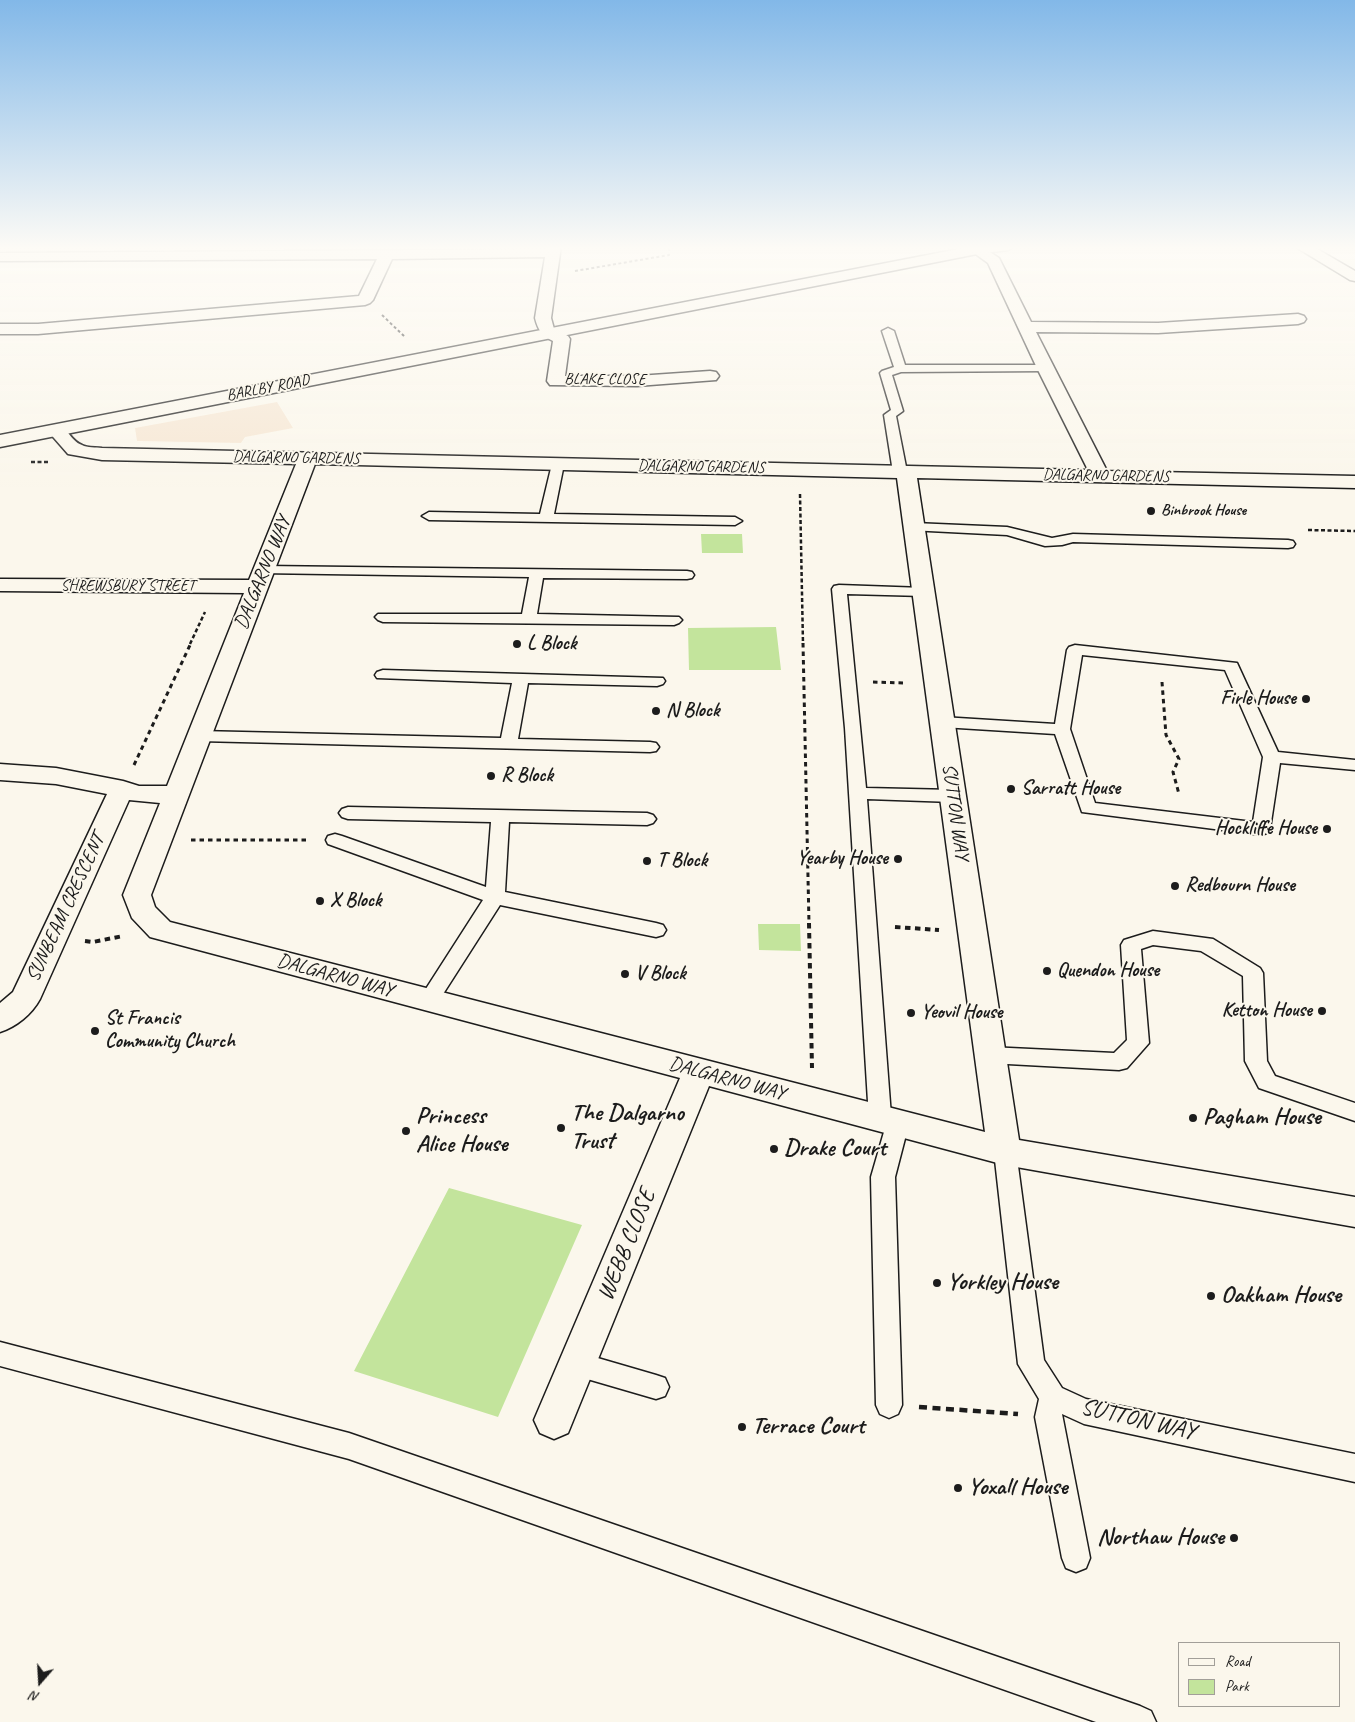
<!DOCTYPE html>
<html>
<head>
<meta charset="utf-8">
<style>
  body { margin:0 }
  #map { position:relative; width:1355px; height:1722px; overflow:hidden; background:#fbf7ec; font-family:Caveat,sans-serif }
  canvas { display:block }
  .legend { position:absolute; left:1178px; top:1642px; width:162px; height:65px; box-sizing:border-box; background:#fbf7ec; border:1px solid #a29f99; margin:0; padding:6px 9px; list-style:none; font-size:15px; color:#1c1c1c }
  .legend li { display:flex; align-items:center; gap:10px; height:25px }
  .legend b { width:25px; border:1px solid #a29f99 }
  .north { position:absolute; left:15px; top:1657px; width:50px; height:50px; -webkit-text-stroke:4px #fbf7ec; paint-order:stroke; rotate:199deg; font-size:14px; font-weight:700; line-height:20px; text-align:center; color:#1c1c1c }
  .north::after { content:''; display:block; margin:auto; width:18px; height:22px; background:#1c1c1c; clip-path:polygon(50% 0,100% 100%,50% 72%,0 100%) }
</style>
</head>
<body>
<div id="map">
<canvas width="1355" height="1722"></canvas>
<ul class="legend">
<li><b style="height:6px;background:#fbf7ec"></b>Road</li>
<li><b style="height:14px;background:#c3e49c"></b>Park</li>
</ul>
<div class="north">N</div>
</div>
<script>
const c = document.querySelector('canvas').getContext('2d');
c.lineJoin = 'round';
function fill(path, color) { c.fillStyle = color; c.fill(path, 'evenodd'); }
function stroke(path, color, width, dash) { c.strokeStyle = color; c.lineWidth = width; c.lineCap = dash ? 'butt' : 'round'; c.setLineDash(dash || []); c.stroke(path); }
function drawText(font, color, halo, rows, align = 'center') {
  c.font = font + ' Caveat,sans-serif'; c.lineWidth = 4; c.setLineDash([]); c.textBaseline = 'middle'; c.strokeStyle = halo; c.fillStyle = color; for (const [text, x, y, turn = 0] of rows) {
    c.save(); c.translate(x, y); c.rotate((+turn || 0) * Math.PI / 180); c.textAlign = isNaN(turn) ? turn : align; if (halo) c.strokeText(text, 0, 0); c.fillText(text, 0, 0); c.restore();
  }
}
const built = new Path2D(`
  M277,402L293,428L245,437L241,443L137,441L135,428Z`);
const green = new Path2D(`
  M701,534H742L743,553H702Z
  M776,627L781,670H689L688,628Z
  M758,924H800L801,951L759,950Z
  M449,1188L582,1225L498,1417L354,1371Z`);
const pathFar4 = new Path2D(`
  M575,271L669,255V246
  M382,315L405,337`);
const pathFar3 = new Path2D(`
  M31,462H49
  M800,494L803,644
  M1308,530L1355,531
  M190,644L205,612`);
const pathFar2 = new Path2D(`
  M803,643L809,924
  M873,682L906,683
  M1162,682L1166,735L1179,759L1173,772L1179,794
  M134,765L191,643
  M191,840H310`);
const pathFar1 = new Path2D(`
  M809,923L812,1068
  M895,927L939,930
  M85,941L93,942L123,936`);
const path = new Path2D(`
  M919,1407L1018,1414`);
const service = new Path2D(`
  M888,328L894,331L905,365H1045L1051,368L1045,371L901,372L892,375L903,411L896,416L907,472L900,476L893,472L884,415L891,410L880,373L882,371L894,367L882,331Z
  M558,460L564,464L554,514L735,517L742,521L735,525L429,520L422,516L429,512L540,514L552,464Z
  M914,523L1007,527L1052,538L1073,534L1288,540L1293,541L1295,544L1293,547L1288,548L1073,542L1062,545L1045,546L1007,535L909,530L907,527Z
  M264,566L687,571L692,572L694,575L692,578L687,579L543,578L537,614L679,617L682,620L679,623L674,625L383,622L378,620L375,617L378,614H522L529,577L259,573L257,570L259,567Z
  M839,585L924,588L929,589L931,592L929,595L924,596L847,594L866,788L953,790L959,792L962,796L959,800L953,802L867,799L891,1116L898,1114L906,1117L909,1123L895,1177L902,1405L898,1414L889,1418L880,1414L876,1405L871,1177L886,1125L880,1127L872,1124L869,1118L845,728L832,589L834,586Z
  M1075,645L1237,663L1278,752L1355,760V770L1280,763L1270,829L1267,833L1261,835L1082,812L1055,734L942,727L936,726L934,722L936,718L942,717L1055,724L1067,650L1069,647ZM1082,655L1225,670L1263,757L1253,822L1095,803L1070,729Z
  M383,670L663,678L665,681L663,684L657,686L528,683L518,739L650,742L656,743L659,747L656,751L650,752L199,741L193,740L191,736L193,732L199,731L501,738L512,683L377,678L375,675L377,672Z
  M348,807L647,813L653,815L656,819L653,823L647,825L509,822L505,892L656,923L663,925L666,930L663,935L656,937L500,905L436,1005L429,1008L422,1005L419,1000L422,995L483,900L328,844L326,840L328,836L335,834L342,836L486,887L491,822L348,819L342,817L339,813L342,809Z
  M1153,931L1213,939L1260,968L1263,973L1267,1061L1275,1076L1355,1103V1121L1259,1088L1245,1061L1243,976L1201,951L1153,945L1141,949L1149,1043L1127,1068L1119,1070L989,1063L981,1061L978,1055L981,1049L989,1047L1114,1053L1127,1040L1121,945L1124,940Z
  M1005,1142L1013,1144L1016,1151L1044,1360L1062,1388L1086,1399L1355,1454V1482L1084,1424L1062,1414L1090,1558L1086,1568L1076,1572L1066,1568L1062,1558L1035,1417L1039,1399L1018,1364L994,1151L997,1144Z
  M0,1342L349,1433L1140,1706L1151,1711L1156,1722H1096L349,1459L0,1366Z
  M577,1352L656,1375L665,1378L669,1387L665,1396L656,1399L577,1376L568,1373L564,1364L568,1355Z`);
const minor = new Path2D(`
  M547,246H561L551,318L554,329L568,336L570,339L565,376H637L710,371L716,372L719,376L716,380L637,386L550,385L547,381L553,341C542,336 538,330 535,318L545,257L392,259L373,300L370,303L365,305L38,334H0V324H38L359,296L377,259L0,261V253L546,249Z
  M1294,246H1312L1355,271V281L1350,280Z
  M972,247H982L999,258L1031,322L1158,323L1298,314L1304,316L1306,319L1304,322L1298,324L1158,333L1036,332L1107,471L1355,476V488L917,478L1019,1140L1355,1197V1227L1005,1165L709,1086L568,1433L554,1439L540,1433L534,1420L680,1078L150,937L132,918L123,895L160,803L129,800L40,999C32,1014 16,1027 0,1032V1003L13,992L107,794L56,784L0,780V764L56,768L123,781L139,786H167L244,593L0,591V579L249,580L296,464L102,460L68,454L47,430L50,426C68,422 68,440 82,445C87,448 96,447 102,448L1088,470L1037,368L988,263L970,250ZM315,464L897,478L985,1132L170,922L155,907L151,895Z`);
const tertiary = new Path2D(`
  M974,246H1015L1008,250L977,254L0,447V435Z`);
const markers = [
  [1151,511,5,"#1c1c1c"],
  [517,644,5,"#1c1c1c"],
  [1306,699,5,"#1c1c1c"],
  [656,711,5,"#1c1c1c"],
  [491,776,5,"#1c1c1c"],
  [1011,789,5,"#1c1c1c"],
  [1327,829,5,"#1c1c1c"],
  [898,859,5,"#1c1c1c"],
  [647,861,5,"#1c1c1c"],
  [1175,886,5,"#1c1c1c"],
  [320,901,5,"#1c1c1c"],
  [1047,971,5,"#1c1c1c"],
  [625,974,5,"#1c1c1c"],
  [1322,1011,5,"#1c1c1c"],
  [911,1013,5,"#1c1c1c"],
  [95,1031,5,"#1c1c1c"],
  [1193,1118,5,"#1c1c1c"],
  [561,1128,5,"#1c1c1c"],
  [406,1131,5,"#1c1c1c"],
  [774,1149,5,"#1c1c1c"],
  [937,1283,5,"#1c1c1c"],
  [1211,1296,5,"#1c1c1c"],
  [742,1427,5,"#1c1c1c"],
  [958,1488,5,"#1c1c1c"],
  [1234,1538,5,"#1c1c1c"]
];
const farStreetnames = [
  ["BLAKE CLOSE",605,380],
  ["BARLBY ROAD",268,388,-11],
  ["DALGARNO GARDENS",296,458,1],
  ["DALGARNO GARDENS",701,467,1],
  ["DALGARNO GARDENS",1106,476,1],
  ["SHREWSBURY STREET",128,586]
];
const farPoinames = [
  ["Binbrook House",1161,511]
];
const streetNames = [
  ["DALGARNO WAY",263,573,-68],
  ["SUTTON WAY",955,812,82],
  ["SUNBEAM CRESCENT",66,908,-65],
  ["DALGARNO WAY",335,976,15],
  ["DALGARNO WAY",727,1079,15]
];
const poiNames = [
  ["L Block",527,644],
  ["Firle House",1296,699,"right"],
  ["N Block",666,711],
  ["R Block",501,776],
  ["Sarratt House",1021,789],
  ["Hockliffe House",1317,829,"right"],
  ["Yearby House",888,859,"right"],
  ["T Block",657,861],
  ["Redbourn House",1185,886],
  ["X Block",330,901],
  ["Quendon House",1057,971],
  ["V Block",635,974],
  ["Ketton House",1312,1011,"right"],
  ["Yeovil House",921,1013],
  ["St Francis",105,1019],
  ["Community Church",105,1042]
];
const nearPoinames = [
  ["The Dalgarno",571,1114],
  ["Trust",571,1142],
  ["Princess",416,1117],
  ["Alice House",416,1145],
  ["Pagham House",1203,1118],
  ["Drake Court",784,1149],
  ["Yorkley House",947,1283],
  ["Oakham House",1221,1296],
  ["Terrace Court",752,1427],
  ["Yoxall House",968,1488],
  ["Northaw House",1224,1538,"right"]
];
const nearStreetnames = [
  ["WEBB CLOSE",627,1245,-68],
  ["SUTTON WAY",1138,1420,13]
];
fill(built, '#f6e7d4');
fill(green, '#c3e49c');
stroke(service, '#1c1c1c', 3);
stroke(minor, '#1c1c1c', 3);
stroke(tertiary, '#1c1c1c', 3);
stroke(pathFar4, '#1c1c1c', 2, [3, 2.5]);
stroke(pathFar3, '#1c1c1c', 2.5, [4, 2.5]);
stroke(pathFar2, '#1c1c1c', 3, [4.5, 4]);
stroke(pathFar1, '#1c1c1c', 4, [5.5, 4.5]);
stroke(path, '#1c1c1c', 4.5, [8, 5.5]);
fill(service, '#fbf7ec');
fill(minor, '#fbf7ec');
fill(tertiary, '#fbf7ec');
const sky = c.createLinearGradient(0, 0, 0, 487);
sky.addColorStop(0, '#82b8e8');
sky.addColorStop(0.51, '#fdfbf6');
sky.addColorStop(1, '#fdfbf600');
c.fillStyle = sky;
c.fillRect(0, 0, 1355, 487);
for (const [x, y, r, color] of markers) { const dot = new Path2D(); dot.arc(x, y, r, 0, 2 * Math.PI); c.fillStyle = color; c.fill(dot); stroke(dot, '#fbf7ec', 2); }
drawText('16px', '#1c1c1c', '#fbf7ec', farStreetnames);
drawText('bold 16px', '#1c1c1c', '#fbf7ec', farPoinames, 'left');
drawText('20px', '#1c1c1c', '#fbf7ec', streetNames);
drawText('bold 20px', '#1c1c1c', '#fbf7ec', poiNames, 'left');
drawText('bold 24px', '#1c1c1c', '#fbf7ec', nearPoinames, 'left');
drawText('24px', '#1c1c1c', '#fbf7ec', nearStreetnames);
</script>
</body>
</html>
